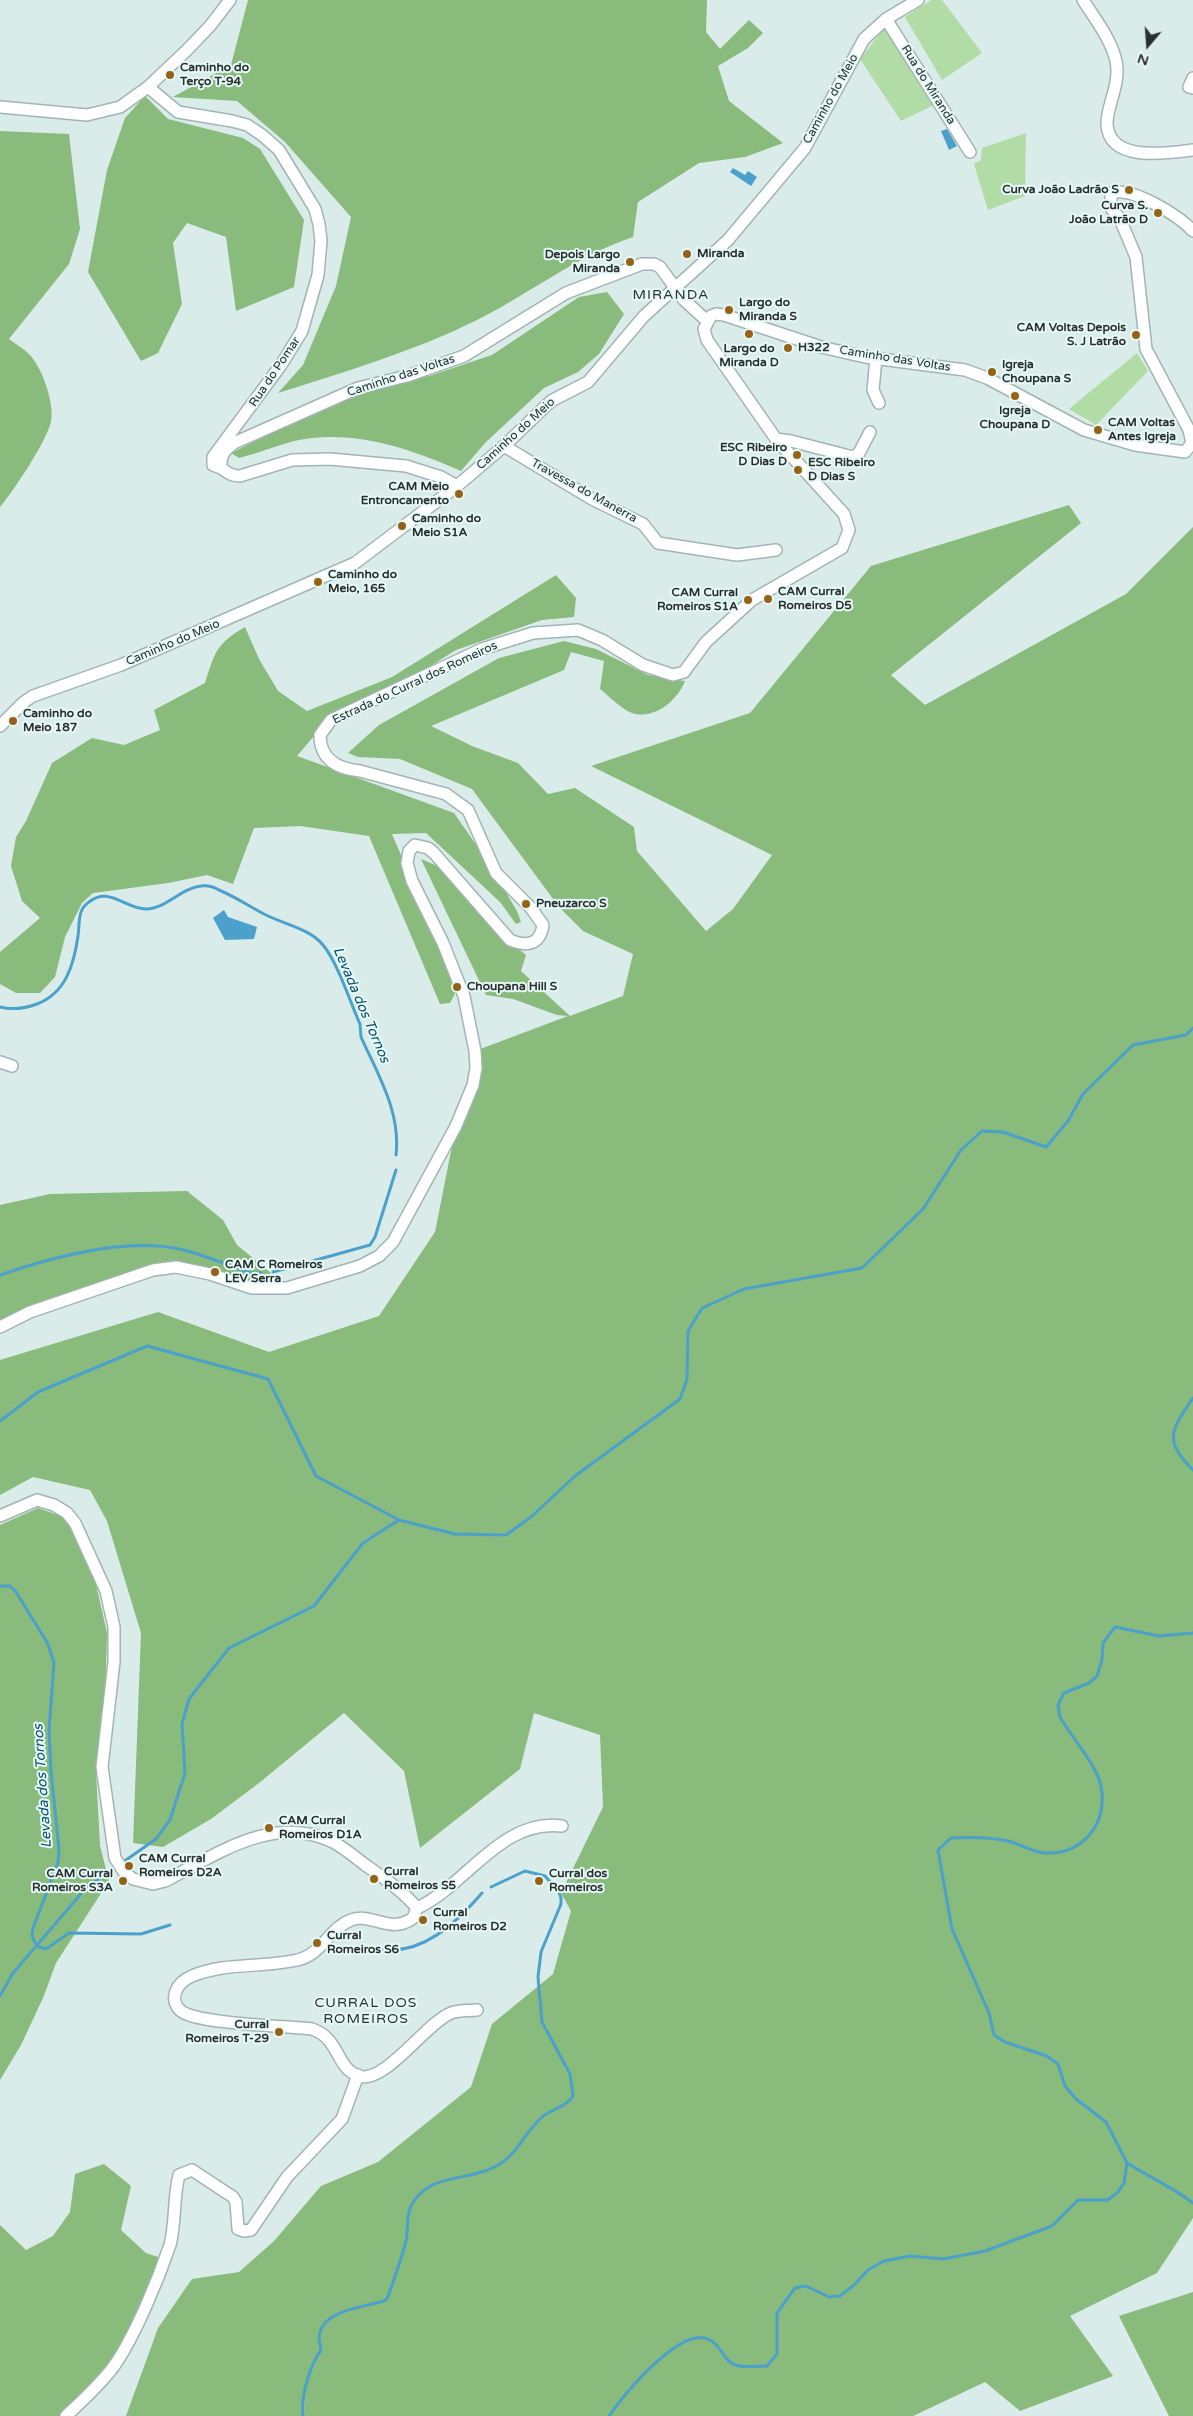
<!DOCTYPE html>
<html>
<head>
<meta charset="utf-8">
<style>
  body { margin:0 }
  #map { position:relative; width:1193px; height:2416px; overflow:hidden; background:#d9ece9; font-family:"Varela Round",sans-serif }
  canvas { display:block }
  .north { position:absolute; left:1123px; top:20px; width:50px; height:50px; -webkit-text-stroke:4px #e6f9f6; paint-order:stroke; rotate:198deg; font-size:14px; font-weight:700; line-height:20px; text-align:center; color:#282f2e }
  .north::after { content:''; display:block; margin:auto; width:18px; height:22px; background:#282f2e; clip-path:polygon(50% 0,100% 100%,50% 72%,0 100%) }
</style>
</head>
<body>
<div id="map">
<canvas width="1193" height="2416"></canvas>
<div class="north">N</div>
</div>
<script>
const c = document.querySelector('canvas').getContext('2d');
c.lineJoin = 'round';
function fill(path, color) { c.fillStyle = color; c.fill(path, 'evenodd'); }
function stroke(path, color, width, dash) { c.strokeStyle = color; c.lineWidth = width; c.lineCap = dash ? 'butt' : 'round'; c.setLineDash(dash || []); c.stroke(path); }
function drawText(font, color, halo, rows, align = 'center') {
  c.font = font + ' "Varela Round",sans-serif'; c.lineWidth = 4; c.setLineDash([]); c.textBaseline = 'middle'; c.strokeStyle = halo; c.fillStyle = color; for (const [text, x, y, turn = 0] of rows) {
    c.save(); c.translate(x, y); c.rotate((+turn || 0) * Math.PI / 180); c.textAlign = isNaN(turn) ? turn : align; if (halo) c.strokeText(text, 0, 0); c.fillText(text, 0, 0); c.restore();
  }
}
const green = new Path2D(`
  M931,0H942L982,53L942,80L905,17Z
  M885,27L934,105L901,121L860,59Z
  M1026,133L1025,196L988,210L974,164L981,160L982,148Z
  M1137,353L1148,371L1096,425L1069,409Z`);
const forest = new Path2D(`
  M248,0H707L706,32L720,49L749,20L763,33L748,48L718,66L729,101L783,143L745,157L699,163L638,202L633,237C576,256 528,295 475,321C412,352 344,372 278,393L303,365L336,286L351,217L285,142L237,101L173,97L231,65Z
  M145,96L168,119L243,138L260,149L304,220L294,287L236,311L226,237L187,223L173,243L182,304L158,353L141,361L88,272L107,170L125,118Z
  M0,131L69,134L80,229L69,264L9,339C15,344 23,348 28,353C41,364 55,404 51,421C47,441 14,490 0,507Z
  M607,292L624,314L599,354L578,372L544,388L485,443L461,471C410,448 350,428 294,441C276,446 258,453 239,458L231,453L359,391L429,376L492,355L579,297Z
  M1069,505L1081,523L891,675L925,705L1126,594L1193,527V2218L1157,2273L1070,2316L1113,2376L1020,2411L985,2382L913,2416H126L158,2328L192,2279L239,2272L274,2241L321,2186L378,2162L471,2087L492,2024L553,1974L571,1911L561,1893L603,1807L600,1735L534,1713L520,1769L420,1848L404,1771L344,1713L259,1783L211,1819L163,1847L133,1843L141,1633L107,1521L90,1490L33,1477L0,1495V1360L158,1312L269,1352L379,1316L435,1232L456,1126L475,1051L568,1016L557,1015L513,999L486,995L421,859L442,868L490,926L526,955L521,971L570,1016L623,996L633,954L583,931L559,907L472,789L400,759L358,757L348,753L379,725L499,658L564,641L596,649L648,675L685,681C678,699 657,718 636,714C624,712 610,697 600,689L604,661L571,652L564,670L431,726L472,746L518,763L548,794L575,788L634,827L637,851L706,931L733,909L772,855L591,766L750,713L871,566Z
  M556,575L576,598L574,617L542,620L456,650L387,693L320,729L297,756L454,813L486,859L517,911L521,922L516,924L500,902L426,833L392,834L458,988L450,1003L440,1004L369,836L300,826L254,828L233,884L207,875L168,883L93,893L82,903L65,937L55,977L40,993H16L0,984V952L40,918L22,901L11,866L16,837L26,821L52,763L92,738L124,745L160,730L154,710L205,683C215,652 216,644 245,627L259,659L278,691L307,711L392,677Z
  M187,1191L223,1220L237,1245L271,1273L264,1289L176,1267L0,1327V1205L50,1194Z
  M38,1508L67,1518L95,1580L107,1633L105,1703L96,1772L100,1846L109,1881L56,1963L43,1998L21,2045L0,2080V1525Z
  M104,2164L131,2186L121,2230L146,2253L161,2258L133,2325L107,2371L65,2416H0V2225L26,2250L53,2236L70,2212L75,2174Z
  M1193,2292V2416H1169L1119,2316Z`);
const water = new Path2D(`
  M947,129L957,146L949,150L941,131Z
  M733,168L745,175L748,171L757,177L751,186L730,172Z
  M224,910L228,917L257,927L254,939L225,940L213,918Z`);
const stream = new Path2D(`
  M0,1007C12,1010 26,1008 37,1004C66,993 74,964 78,936C80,923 77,910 89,902C110,886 125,909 146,909C166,909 181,888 201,886C208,885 214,887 219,890C236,897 250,907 266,915C284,924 310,929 323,945C338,963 350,1002 360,1024L361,1037C378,1075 401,1112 396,1155
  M273,1272L370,1245L375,1237L396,1170
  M0,1275C53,1257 128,1236 184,1250C206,1256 228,1265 250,1273H261
  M1193,1398C1171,1430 1163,1440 1193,1470
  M0,1421L38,1392L147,1346L268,1379L316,1476L399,1520
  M0,1586H10L16,1592L48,1644L54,1663L49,1730L51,1772L59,1849L58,1863L33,1928L32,1935L35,1943
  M39,1947L46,1949L69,1933L141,1934L170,1925
  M380,1949C422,1956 456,1923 482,1893
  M0,1996L13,1973L86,1888L156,1839L170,1820L185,1773L182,1724L189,1699L229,1648L314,1606L363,1543L399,1520L455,1534L506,1535L531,1517L575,1476L680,1399L687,1379L688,1331L702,1308L744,1289L862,1268L923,1209L961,1150L982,1131L1003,1132L1046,1147L1068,1121L1083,1094L1133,1045L1186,1035L1193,1028
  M1127,2163C1149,2177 1172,2187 1193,2203
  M303,2416C300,2398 310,2365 321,2350C321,2346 319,2342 319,2338C320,2310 364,2307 384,2301L387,2299C394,2280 401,2260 406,2241C409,2227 405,2213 414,2201C430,2178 454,2180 478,2173C517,2163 518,2139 542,2117C551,2109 567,2107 573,2096L570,2074L542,2022L538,1977L541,1952L561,1904V1898L559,1892L545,1876L525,1871L491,1887
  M609,2416C623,2395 682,2324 710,2340C720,2345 722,2356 730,2362C738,2369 757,2366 767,2366L777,2354V2313L795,2288L806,2286L829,2297L840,2296L854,2285L868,2270L884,2261L910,2256L943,2259L985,2251L1052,2226L1078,2200H1108L1118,2192L1124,2183L1127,2163L1106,2122L1076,2099L1065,2086L1058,2064L1047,2056L1005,2042L994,2035L989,2013L952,1929L938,1850L951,1838C970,1837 989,1837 1008,1841C1020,1844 1032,1852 1044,1853C1083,1855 1108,1824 1101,1786C1098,1767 1070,1735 1060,1717L1058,1705L1064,1693L1089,1683L1097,1676L1102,1660L1103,1643L1115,1627L1159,1636L1193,1633`);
const street = new Path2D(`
  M1083,0C1095,19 1111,39 1116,61C1121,85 1106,106 1107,125C1110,163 1168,153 1193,150
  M886,19L970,152
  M1193,78L1189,87L1193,88
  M148,87L178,112L232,121L247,125L262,135L279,150L315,209L319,224L321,241L318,275L302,331L281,365L213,457V465L221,468
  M0,107L87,115L120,107L148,87L187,50L210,26L230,0
  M876,358L873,390L879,403
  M776,439L791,441L853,457L859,453L870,432
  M504,446L592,499L643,524L658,543L737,555L776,550
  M457,486L441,477L406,466L330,459L292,460L240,476C232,476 228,473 221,468C220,455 224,451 234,443L358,388L407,376L464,356L566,293L642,264H654L660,267L684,300L707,321
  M0,726L24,702L33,696L121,665L355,563L457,486L504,446L551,401L588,382L644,316L728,240L805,148L864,39L886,19L918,0
  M0,1062L12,1066
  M0,1327L30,1312L153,1270L176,1267L210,1274L252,1288H287L360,1266L379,1256L393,1242L456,1126L473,1085L476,1068L475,1051L464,996L443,943L412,881L407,863L409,851L415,845L428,848L434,853L510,940C527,947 540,945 543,925L531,908L496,873L468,810L446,794L360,771C338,769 320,760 320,735L331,720L482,649L533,633L578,630L602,640L643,665L673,675L684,672L706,642L752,600L842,548L849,530L844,514L776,439L707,340L704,329L711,316L716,314L724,315L821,347L865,357L965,370L987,378L1084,430L1135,445L1185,452L1192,443L1189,430L1146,349L1136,257L1120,219L1111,208V193C1132,186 1179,216 1193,231
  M0,1516L37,1500L54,1505L67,1513L75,1523L106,1591L114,1627V1662L102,1767L115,1858L124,1872L133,1879L153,1884L165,1881C216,1855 273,1813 333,1842C344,1848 354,1856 364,1864C382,1877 402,1890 417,1908
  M417,1908L413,1918C390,1935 372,1912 351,1920C329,1928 322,1955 297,1960C263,1968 225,1962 192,1976C185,1979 179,1983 176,1991C173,1998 175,2006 181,2011C197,2024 287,2026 312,2029C341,2039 335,2068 359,2076C384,2085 426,2023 451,2013C459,2010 469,2011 477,2010
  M417,1908C466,1886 501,1818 562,1826
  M66,2416C83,2400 100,2385 114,2366C135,2336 158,2280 170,2245C176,2222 173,2198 179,2175L192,2170L233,2197L236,2202L238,2229L244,2231L251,2230L287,2177L342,2119L358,2075`);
const markers = [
  [170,75,5,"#966218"],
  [1129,190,5,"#966218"],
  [1158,213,5,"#966218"],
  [687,254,5,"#966218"],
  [630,262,5,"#966218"],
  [729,310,5,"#966218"],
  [749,334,5,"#966218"],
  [1136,335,5,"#966218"],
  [788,348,5,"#966218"],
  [992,372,5,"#966218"],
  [1015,396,5,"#966218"],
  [1098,430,5,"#966218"],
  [797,455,5,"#966218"],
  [798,470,5,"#966218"],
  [459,494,5,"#966218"],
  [402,526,5,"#966218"],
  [318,582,5,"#966218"],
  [768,599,5,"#966218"],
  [748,600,5,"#966218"],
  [13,721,5,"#966218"],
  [526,904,5,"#966218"],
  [457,987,5,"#966218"],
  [215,1272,5,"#966218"],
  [269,1828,5,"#966218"],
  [129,1866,5,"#966218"],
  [374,1879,5,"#966218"],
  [123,1881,5,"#966218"],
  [539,1881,5,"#966218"],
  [423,1920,5,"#966218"],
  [317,1943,5,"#966218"],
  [279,2032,5,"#966218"]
];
const poiNames = [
  ["Caminho do",180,68],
  ["Terço T-94",180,82],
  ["Curva João Ladrão S",1119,190,"right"],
  ["Curva S.",1148,206,"right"],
  ["João Latrão D",1148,220,"right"],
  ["Miranda",697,254],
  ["Depois Largo",620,255,"right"],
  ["Miranda",620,269,"right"],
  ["Largo do",739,303],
  ["Miranda S",739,317],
  ["CAM Voltas Depois",1126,328,"right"],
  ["S. J Latrão",1126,342,"right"],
  ["H322",798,348],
  ["Largo do",749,349,"center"],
  ["Miranda D",749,363,"center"],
  ["Igreja",1002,365],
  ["Choupana S",1002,379],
  ["Igreja",1015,411,"center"],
  ["Choupana D",1015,425,"center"],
  ["CAM Voltas",1108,423],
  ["Antes Igreja",1108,437],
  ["ESC Ribeiro",787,448,"right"],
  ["D Dias D",787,462,"right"],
  ["ESC Ribeiro",808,463],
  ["D Dias S",808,477],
  ["CAM Meio",449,487,"right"],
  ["Entroncamento",449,501,"right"],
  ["Caminho do",412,519],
  ["Meio S1A",412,533],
  ["Caminho do",328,575],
  ["Meio, 165",328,589],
  ["CAM Curral",778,592],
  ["Romeiros D5",778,606],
  ["CAM Curral",738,593,"right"],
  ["Romeiros S1A",738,607,"right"],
  ["Caminho do",23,714],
  ["Meio 187",23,728],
  ["Pneuzarco S",536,904],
  ["Choupana Hill S",467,987],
  ["CAM C Romeiros",225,1265],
  ["LEV Serra",225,1279],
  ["CAM Curral",279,1821],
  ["Romeiros D1A",279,1835],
  ["CAM Curral",139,1859],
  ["Romeiros D2A",139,1873],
  ["Curral",384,1872],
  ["Romeiros S5",384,1886],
  ["CAM Curral",113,1874,"right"],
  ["Romeiros S3A",113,1888,"right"],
  ["Curral dos",549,1874],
  ["Romeiros",549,1888],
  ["Curral",433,1913],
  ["Romeiros D2",433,1927],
  ["Curral",327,1936],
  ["Romeiros S6",327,1950],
  ["Curral",269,2025,"right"],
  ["Romeiros T-29",269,2039,"right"]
];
const streetNames = [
  ["Rua do Miranda",928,85,58],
  ["Caminho do Meio",831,99,-61],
  ["Caminho das Voltas",895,359,9],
  ["Rua do Pomar",275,372,-56],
  ["Caminho das Voltas",401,376,-18],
  ["Caminho do Meio",516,434,-42],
  ["Travessa do Manerra",584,491,29],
  ["Caminho do Meio",173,643,-23],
  ["Estrada do Curral dos Romeiros",415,683,-25]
];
const neighbourhoodNames = [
  ["MIRANDA",671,295],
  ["CURRAL DOS",366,2003],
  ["ROMEIROS",366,2019]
];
const waterNames = [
  ["Levada dos Tornos",361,1005,67],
  ["Levada dos Tornos",43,1786,-94]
];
fill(green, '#b1dca6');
fill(forest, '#88bb7c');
fill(water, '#4ba1cb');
stroke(stream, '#4ba1cb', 3);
stroke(street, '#a2b5b2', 14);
stroke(street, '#fff', 11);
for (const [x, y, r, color] of markers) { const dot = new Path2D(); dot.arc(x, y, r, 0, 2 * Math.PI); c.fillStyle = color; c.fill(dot); stroke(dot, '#e6f9f6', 2); }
drawText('bold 12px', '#282f2e', '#e6f9f6', poiNames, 'left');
drawText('12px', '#282f2e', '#e6f9f6', streetNames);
c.letterSpacing = '1px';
drawText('14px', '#282f2e', '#e6f9f6', neighbourhoodNames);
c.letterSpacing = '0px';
drawText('italic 14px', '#0a516f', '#e6f9f6', waterNames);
</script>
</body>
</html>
